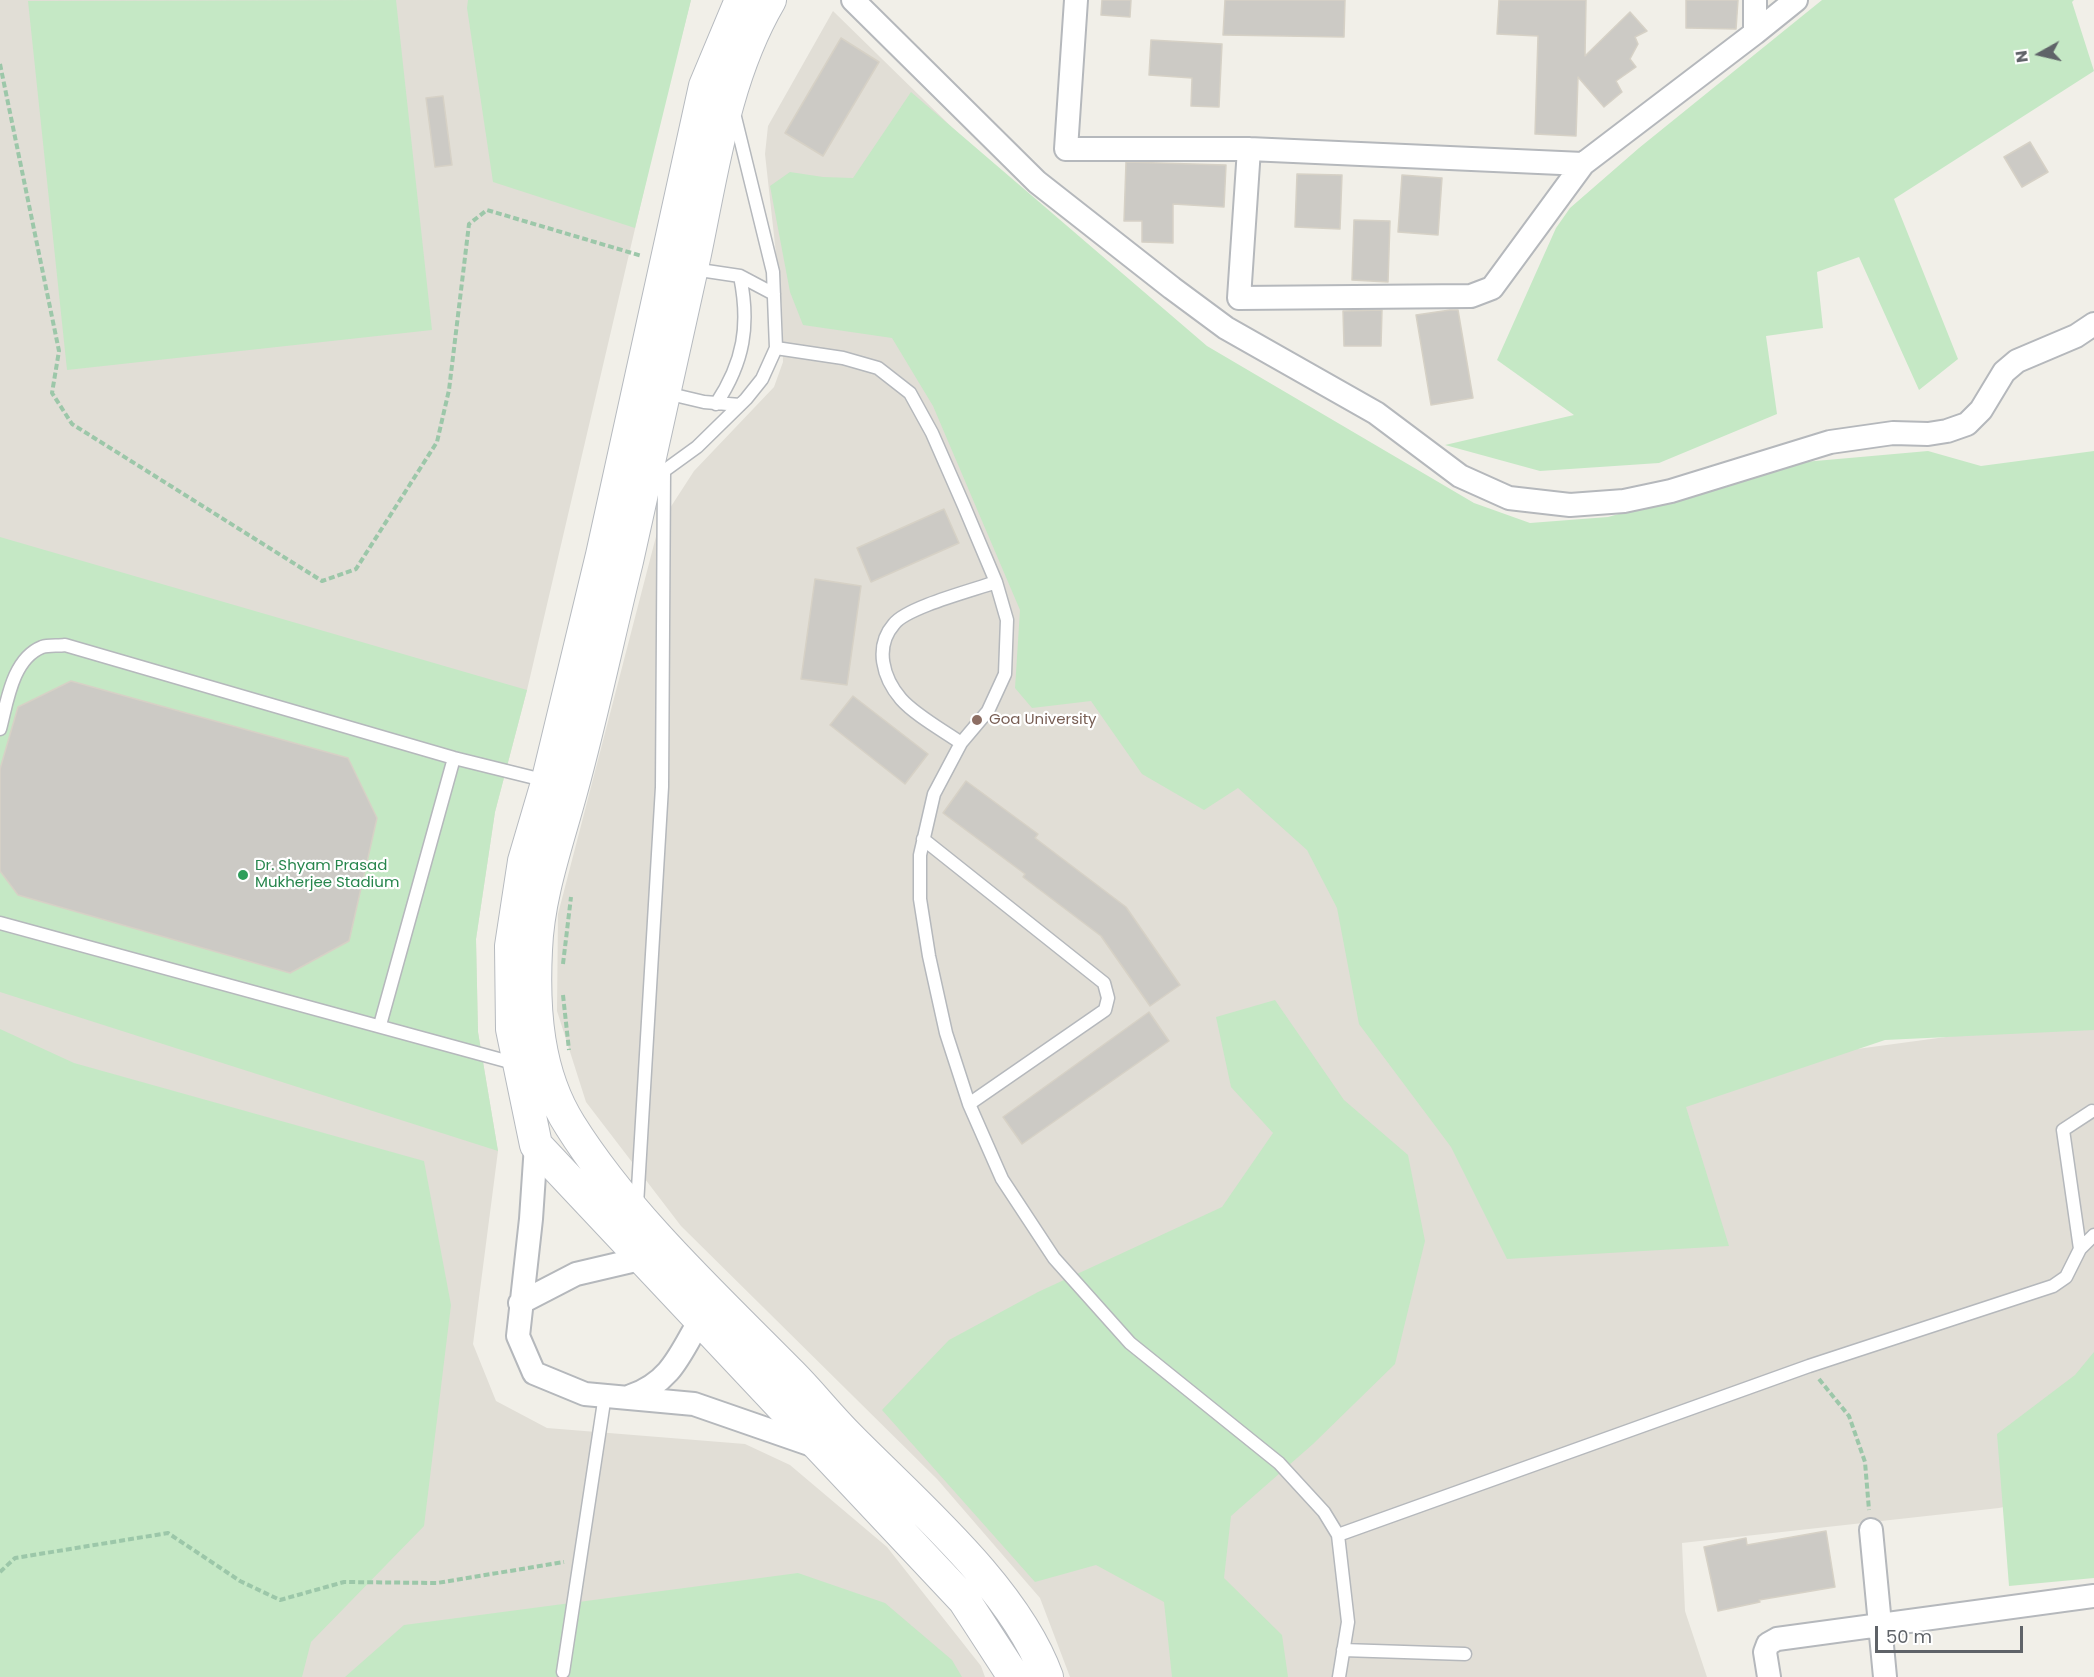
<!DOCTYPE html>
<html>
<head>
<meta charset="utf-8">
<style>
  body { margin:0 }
  #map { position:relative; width:2094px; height:1677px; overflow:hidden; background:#f1efe8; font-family:Poppins,sans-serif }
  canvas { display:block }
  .north { position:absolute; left:2010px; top:24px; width:60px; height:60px; -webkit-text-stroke:4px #fff; paint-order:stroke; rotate:262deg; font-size:16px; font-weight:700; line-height:24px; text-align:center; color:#5f6368 }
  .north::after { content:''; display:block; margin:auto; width:21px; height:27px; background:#5f6368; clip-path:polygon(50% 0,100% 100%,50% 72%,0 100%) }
  .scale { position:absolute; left:1875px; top:1626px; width:148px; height:27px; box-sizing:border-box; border:3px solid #5f6368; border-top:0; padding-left:8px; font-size:18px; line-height:21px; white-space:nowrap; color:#5f6368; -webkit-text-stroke:4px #fff; paint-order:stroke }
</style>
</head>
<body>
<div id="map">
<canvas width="2094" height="1677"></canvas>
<div class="north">N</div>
<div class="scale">50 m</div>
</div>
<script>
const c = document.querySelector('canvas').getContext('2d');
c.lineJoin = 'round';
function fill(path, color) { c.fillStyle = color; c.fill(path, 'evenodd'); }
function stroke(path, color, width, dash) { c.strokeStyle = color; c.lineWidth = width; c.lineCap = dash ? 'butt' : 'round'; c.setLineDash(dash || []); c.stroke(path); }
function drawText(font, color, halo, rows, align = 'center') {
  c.font = font + ' Poppins,sans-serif'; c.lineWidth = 4.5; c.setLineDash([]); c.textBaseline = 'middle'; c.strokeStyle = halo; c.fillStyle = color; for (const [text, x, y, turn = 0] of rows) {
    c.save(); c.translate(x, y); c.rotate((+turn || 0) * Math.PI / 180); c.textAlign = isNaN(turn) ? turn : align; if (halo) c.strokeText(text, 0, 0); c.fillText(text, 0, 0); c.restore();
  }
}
const education = new Path2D(`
  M0,0H691L663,109L527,690L495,812L476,939L478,1032L498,1151L473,1344L496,1401L547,1428L745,1444L790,1465L887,1547L981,1666L985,1677H0Z
  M833,11L1194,364L1516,1095L2094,1017V1488L1999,1508L1682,1543L1685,1611L1707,1677H1070L1040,1598L937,1479L681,1226L586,1102L557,1011L558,914L659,525L694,471L774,387L783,362L782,308L765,154L768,126Z`);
const green = new Path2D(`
  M396,0L432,330L67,370L28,1Z
  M468,0H691L635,228L493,182L467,8Z
  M1822,0H2074L2072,2L2094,71L1894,199L1958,359L1919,390L1859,257L1817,272L1823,328L1766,336L1777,414L1659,463L1540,471L1445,445L1574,415L1497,360L1556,228L1570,208L1639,148Z
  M911,92L1207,346L1474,503L1530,523L1608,517L1804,462L1928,451L1981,466L2094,451V1030L1885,1040L1686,1107L1729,1246L1507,1259L1451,1147L1359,1024L1337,908L1307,850L1238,788L1204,810L1142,774L1091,701L1032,708L1015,688L1020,610L933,406L892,338L803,325L790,292L770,186L790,172L823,177L853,178Z
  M0,537L527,690L495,812L476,939L478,1032L498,1151L0,992Z
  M1275,1000L1344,1100L1408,1155L1425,1241L1395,1364L1313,1444L1231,1516L1224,1578L1282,1635L1288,1677H1172L1164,1602L1096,1565L1035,1582L882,1410L949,1340L1038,1292L1222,1207L1273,1133L1231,1087L1216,1017Z
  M0,1029L74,1063L424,1161L451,1305L424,1526L311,1642L302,1677H0Z
  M2094,1352V1578L2009,1586L1997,1434L2075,1375Z
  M798,1573L885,1603L952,1660L962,1677H345L404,1625Z`);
const building = new Path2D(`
  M1102,0H1131L1130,17L1101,15Z
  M1225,0H1345L1344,37L1223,35Z
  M1499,0H1586L1585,56L1630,12L1647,31L1635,37L1638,44L1630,59L1636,67L1616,81L1622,92L1604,107L1578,77L1576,136L1535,134L1538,36L1497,34Z
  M1686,0H1738L1736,29L1686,28Z
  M841,38L879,62L823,156L785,133Z
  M1151,40L1222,44L1219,107L1191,106L1192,78L1149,75Z
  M443,96L452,165L435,167L426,98Z
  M2030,142L2048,172L2022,187L2004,157Z
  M1126,162L1226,165L1224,207L1173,204V243L1142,242V221H1124Z
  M1297,174L1342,175L1340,229L1295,227Z
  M1402,175L1442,178L1438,235L1398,232Z
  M1354,220L1390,221L1388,282L1352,280Z
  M1382,310L1381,346H1344L1343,311Z
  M1450,310H1458L1473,398L1431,405L1416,315Z
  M944,509L959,543L871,582L857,548Z
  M815,579L861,586L847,685L801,679Z
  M71,681L348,758L377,818L349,941L290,973L18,895L0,871V769L18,707Z
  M853,696L928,754L905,784L830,725Z
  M966,781L1038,834L1035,838L1126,907L1180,985L1150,1006L1101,936L1023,877L1025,874L943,813Z
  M1149,1012L1169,1041L1022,1144L1003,1117Z
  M1826,1531L1835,1587L1759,1600L1760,1602L1718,1611L1704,1547L1746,1538L1747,1545Z`);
const path = new Path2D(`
  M0,64L59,351L52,393L72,424L322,581L356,569L437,442L449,390L469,224L487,210L642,256
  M563,964L571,897
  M563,995L569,1050
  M1819,1379L1849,1416L1865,1462L1869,1510
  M0,1572L15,1558L168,1533L240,1581L280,1600L344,1582L437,1583L564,1562`);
const lane = new Path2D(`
  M693,269L740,276L774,294
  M776,348L843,358L878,368L910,393L932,433L964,506L996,582L1007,620L1005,674L988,711L961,743L934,794L920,855V899L929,956L946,1033L969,1104L1002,1179L1054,1258L1130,1343L1279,1463L1324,1512L1338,1535L1348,1622L1339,1677
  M666,393L704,402L740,405
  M716,404C744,362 750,325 740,276
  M657,476L697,447L746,399L762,379L776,348L773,272L734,113
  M0,729C7,703 12,659 42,647C48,645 58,646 65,645L454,758L547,781
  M961,743C944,731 915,715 901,699C883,678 874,647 894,624C907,607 974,590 996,582
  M923,839L1104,983L1108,998L1105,1010L969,1104
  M0,923L517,1064
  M380,1025L454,758
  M637,1205L662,787L664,472
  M2080,1249L2094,1235
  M1338,1535L1809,1366L2053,1286L2066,1277L2080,1249L2063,1130L2092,1111
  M1343,1650L1465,1654
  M563,1672L605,1395`);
const street = new Path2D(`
  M853,0L1037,182L1172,288L1226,328L1376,413L1460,476L1509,498L1570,505L1624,501L1671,491L1830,442L1893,433L1928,434L1947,431L1967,424L1981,410L2004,372L2017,361L2076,336L2094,324
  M1076,0L1066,149H1249L1583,164L1755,33V0
  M1755,33L1796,0
  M1249,149L1239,298L1471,296L1492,288L1583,164
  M536,1145L531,1219L518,1336L534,1373L585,1394L694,1404L818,1447
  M520,1303L576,1274L640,1259
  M631,1396C671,1382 680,1354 700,1320
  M1871,1530L1885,1677
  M1769,1677L1765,1652L1768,1644L1777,1639L2094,1596`);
const secondary = new Path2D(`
  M741,0L705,86L602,555L547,783L524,861L511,946L512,1029L536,1145L964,1600L1014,1677
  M770,0C725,77 713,168 695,254C673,357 650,459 627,561C608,638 592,716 571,792C557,844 538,896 536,950C533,1009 537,1073 570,1125C627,1216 715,1297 791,1374C811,1394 828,1416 849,1437C914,1503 1015,1588 1047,1677`);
const markers = [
  [977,720,6,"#8d6e63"],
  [243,875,6,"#2e9e5b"]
];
const educationNames = [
  ["Goa University",989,720]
];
const leisureNames = [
  ["Dr. Shyam Prasad",255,866],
  ["Mukherjee Stadium",255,883]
];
fill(education, '#e1ded6');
fill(green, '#c5e8c5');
fill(building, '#cccac5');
stroke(building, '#d6d1c6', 1.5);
stroke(lane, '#b5b8bc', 15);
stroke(street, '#b5b8bc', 26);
stroke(secondary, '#b6babf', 34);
stroke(path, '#9cc7a9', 4, [6, 3]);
stroke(lane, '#fff', 12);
stroke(street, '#fff', 22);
stroke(secondary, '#fff', 32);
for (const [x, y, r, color] of markers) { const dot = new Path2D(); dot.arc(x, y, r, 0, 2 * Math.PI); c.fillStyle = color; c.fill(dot); stroke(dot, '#fff', 2); }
drawText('15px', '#785e54', '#fff', educationNames, 'left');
drawText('15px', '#27864d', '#fff', leisureNames, 'left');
</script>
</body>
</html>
